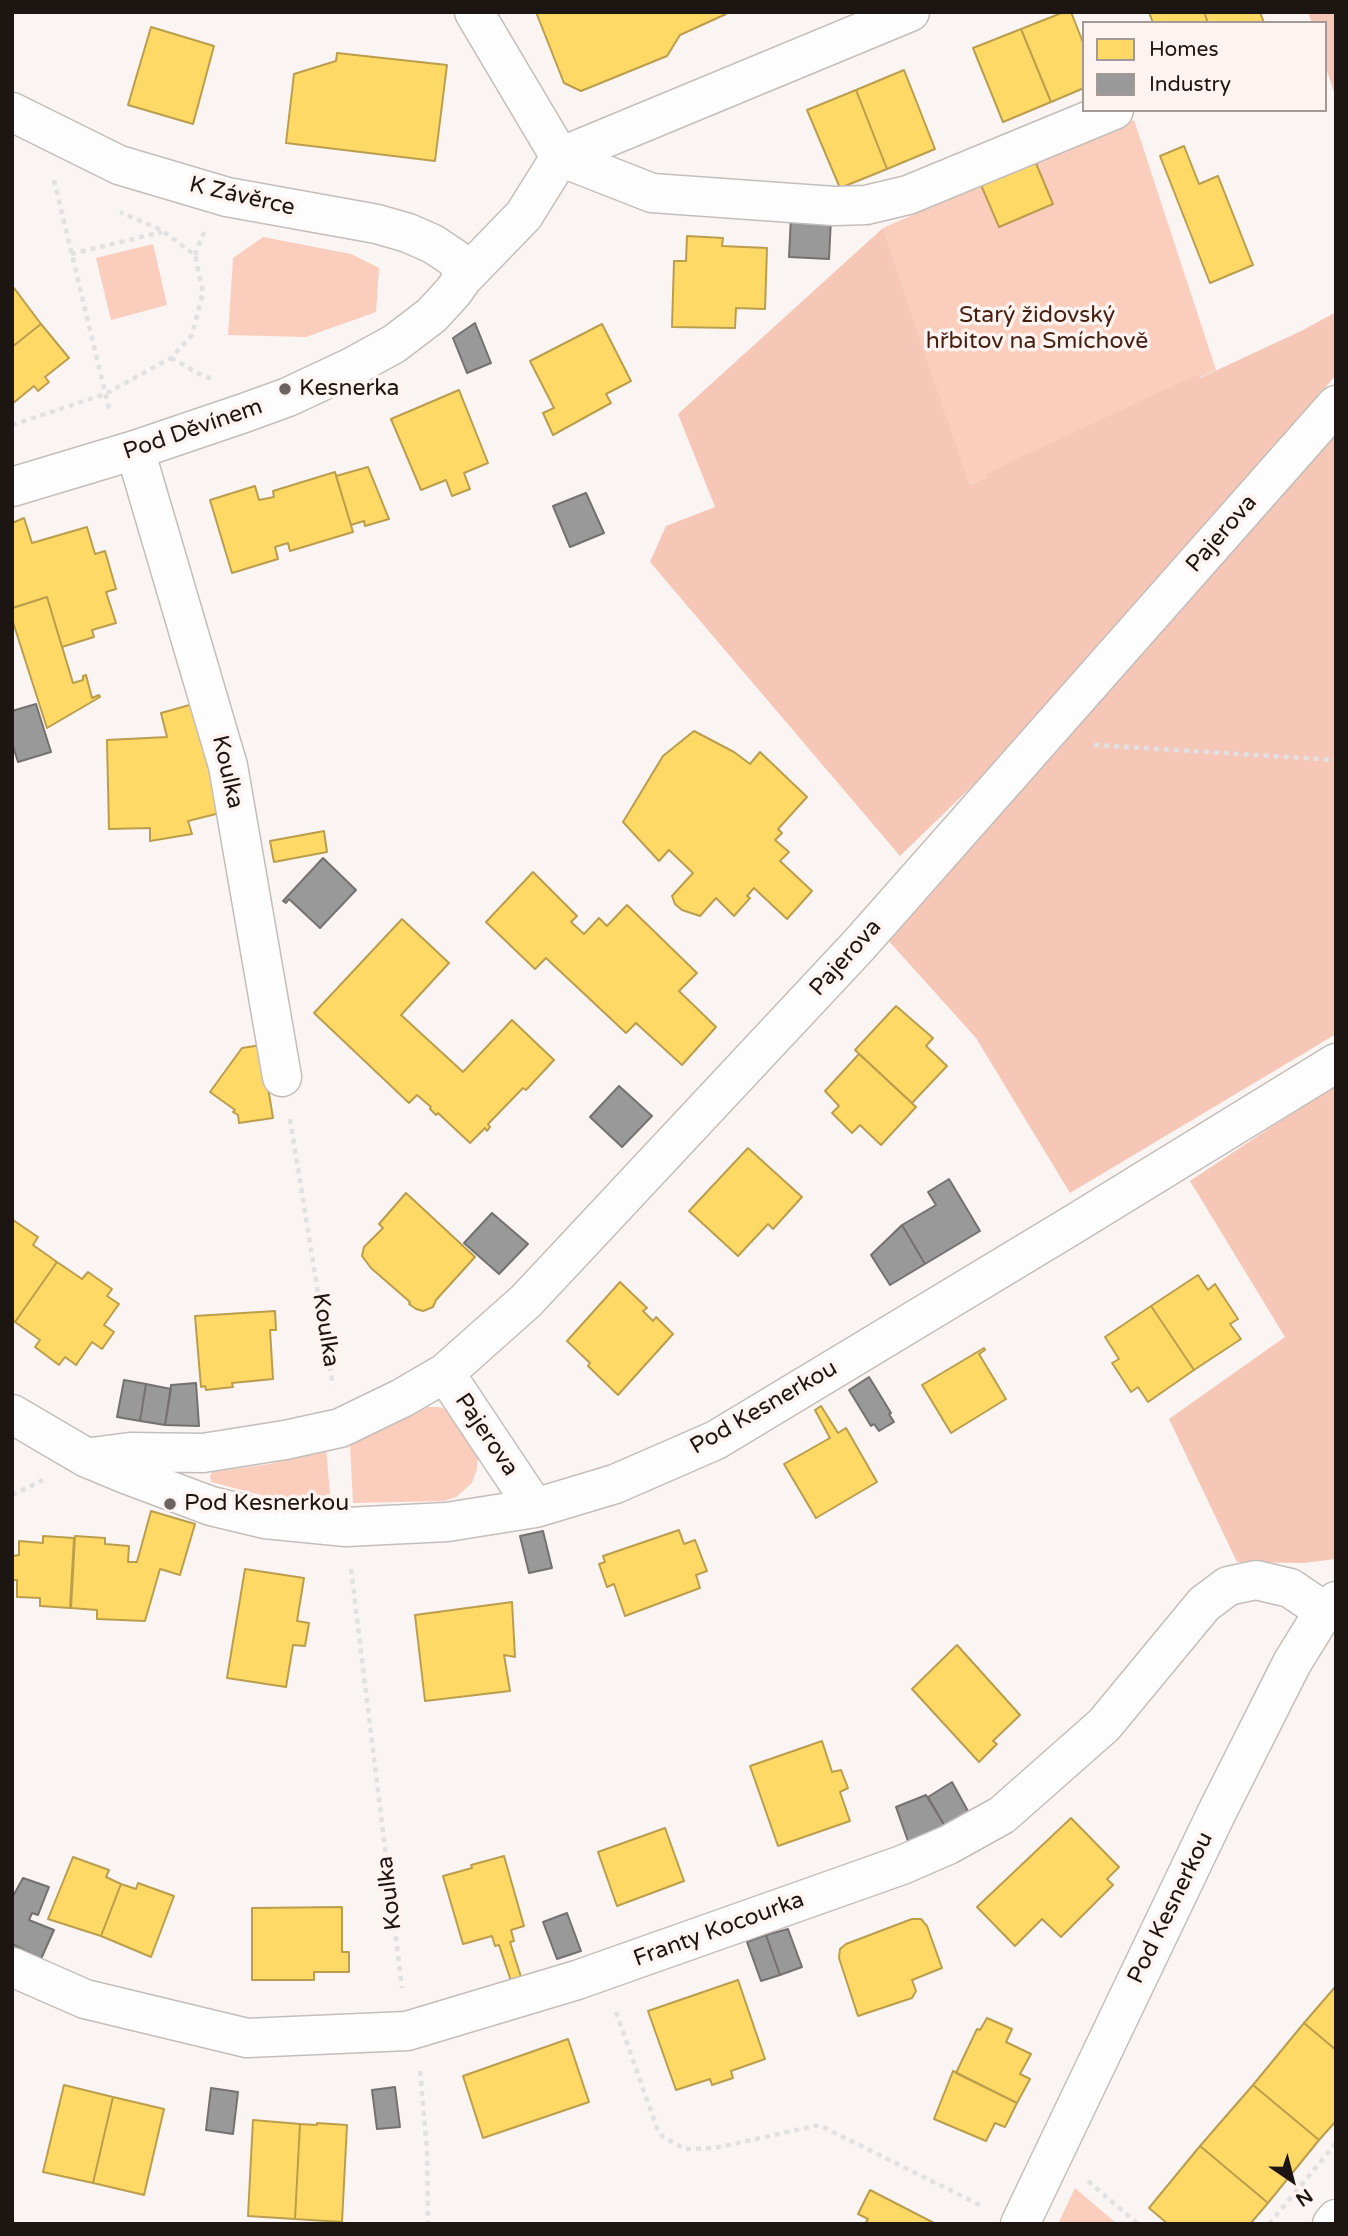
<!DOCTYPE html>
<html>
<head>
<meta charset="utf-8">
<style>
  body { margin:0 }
  #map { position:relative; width:1348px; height:2236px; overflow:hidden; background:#faf4f3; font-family:"Varela Round",sans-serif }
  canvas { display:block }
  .frame { position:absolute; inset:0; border:14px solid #1d1512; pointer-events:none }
  .legend { position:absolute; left:1082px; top:21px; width:245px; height:91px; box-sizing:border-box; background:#fdf3f0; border:2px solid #a39a97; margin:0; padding:9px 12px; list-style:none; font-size:21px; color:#1d1512 }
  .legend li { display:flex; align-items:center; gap:14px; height:35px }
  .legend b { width:35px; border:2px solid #a39a97 }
  .north { position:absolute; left:1257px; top:2145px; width:70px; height:70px; -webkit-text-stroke:5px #fdf3f0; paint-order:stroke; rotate:145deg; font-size:19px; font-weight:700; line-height:28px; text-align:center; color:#1d1512 }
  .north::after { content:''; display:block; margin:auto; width:24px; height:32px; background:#1d1512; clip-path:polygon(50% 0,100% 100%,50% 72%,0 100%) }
</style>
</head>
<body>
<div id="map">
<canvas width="1348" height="2236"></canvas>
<div class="frame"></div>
<ul class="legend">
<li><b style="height:19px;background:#ffd966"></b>Homes</li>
<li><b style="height:19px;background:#999"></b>Industry</li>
</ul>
<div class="north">N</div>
</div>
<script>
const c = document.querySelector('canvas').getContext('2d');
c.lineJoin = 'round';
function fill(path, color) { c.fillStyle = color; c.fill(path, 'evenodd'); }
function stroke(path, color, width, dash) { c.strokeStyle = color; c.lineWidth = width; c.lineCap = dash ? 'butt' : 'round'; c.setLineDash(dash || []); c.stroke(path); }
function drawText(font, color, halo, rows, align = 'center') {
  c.font = font + ' "Varela Round",sans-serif'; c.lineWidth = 7; c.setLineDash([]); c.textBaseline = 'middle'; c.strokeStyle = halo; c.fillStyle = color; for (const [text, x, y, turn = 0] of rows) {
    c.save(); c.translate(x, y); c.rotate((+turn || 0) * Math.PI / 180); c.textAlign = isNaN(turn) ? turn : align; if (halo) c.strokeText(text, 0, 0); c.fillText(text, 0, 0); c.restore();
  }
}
const green = new Path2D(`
  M1134,120L1216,370L985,474L987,478L968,485L883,228L981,185L999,227L1053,204L1035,161Z
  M263,237L351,254L379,268L376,312L306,337L228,335L233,258Z
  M153,244L167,305L111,320L96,258Z
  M427,1407H439L449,1410L478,1456L477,1469L472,1483L456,1497L444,1501L353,1503L350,1444Z
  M326,1448L331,1505L284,1501L211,1482L210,1476L212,1472L270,1464Z
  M1075,2188L1117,2224H1058Z`);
const forest = new Path2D(`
  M1308,12H1336V98L1325,65V23H1312Z
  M883,228L969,485L986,478L985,474L1198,374L1200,378L1301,331L1336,312V375L997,762L900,856L650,562L666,526L715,507L678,414Z
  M1336,430V1034L1070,1193L976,1038L886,938Z
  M1336,1084V1559L1304,1563L1237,1562L1169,1419L1285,1337L1190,1181Z`);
const homes = new Path2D(`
  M536,12H726V14L680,35L667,56L581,91L564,83Z
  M1064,12H1071L1084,45V88L1051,102L1021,29Z
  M1149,12H1204L1208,23H1153Z
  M1204,12H1260L1264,23H1208Z
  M151,27L214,46L193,124L128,105Z
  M1021,29L1051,102L1003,122L973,48Z
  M337,53L447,65L435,161L286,143L294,74L336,61Z
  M904,70L935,149L887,169L856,90Z
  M856,90L887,169L840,188L807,110Z
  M1184,146L1199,184L1218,176L1253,265L1210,283L1160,156Z
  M1035,161L1053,204L999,227L981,185Z
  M687,236L723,238L722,246L767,248L765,309L736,308L735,328L672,327L674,261H686Z
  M14,288L41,324L12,347V289Z
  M41,324L69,358L45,377L49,382L38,391L34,386L12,404V347Z
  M602,324L631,381L606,394L611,403L553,435L543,413L554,408L530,361Z
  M459,390L488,463L464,473L470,489L452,496L446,480L421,490L391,419Z
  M368,467L389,519L365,526L364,521L351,525L336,476Z
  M335,472L353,532L290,551L288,543L275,547L278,559L232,573L210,500L255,486L259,500L274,497L273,491Z
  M24,518L32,543L87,527L95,554L105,551L116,589L106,592L116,623L92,630L94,637L62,647L47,597L13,608L12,523Z
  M47,597L73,683L83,680V676L86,675L92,698L99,695L100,697L47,728L12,619V608Z
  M197,703L224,812L188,821L192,834L150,841V828L109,829L107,740L167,737L161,713Z
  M694,731L734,752L750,764L760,752L807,797L778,829L782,833L775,840L789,852L780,861L812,891L787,919L754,888L747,896L750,898L734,916L716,898L700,916L682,910L675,904L672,896L693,873L669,850L659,861L623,822L663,756Z
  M324,831L327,852L274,862L270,841Z
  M533,872L577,916L571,922L584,934L599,918L607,926L627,905L697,973L679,991L716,1027L682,1065L636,1023L626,1033L546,958L535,969L486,922Z
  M402,919L449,963L401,1015L463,1072L512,1020L554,1060L526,1090L523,1088L488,1124L490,1127L487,1131L485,1128L470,1143L438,1113L436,1115L430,1109L431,1107L417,1095L409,1103L314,1013Z
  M896,1006L933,1038L926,1046L947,1066L912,1103L855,1050Z
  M261,1045L273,1118L239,1123L238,1115L233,1112L235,1110L210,1092L242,1048Z
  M859,1054L916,1107L881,1145L860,1125L852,1133L832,1113L839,1106L825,1091Z
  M748,1148L802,1197L773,1229L768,1224L738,1256L689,1211Z
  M406,1193L475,1257L436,1300L433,1307L423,1311L416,1309L409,1304L410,1302L371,1268L362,1256L364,1247L383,1228L379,1224Z
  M13,1220L38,1237L33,1245L57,1262L15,1322L12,1320Z
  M57,1262L82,1279L88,1272L112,1289L107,1296L119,1304L104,1325L114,1332L102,1349L92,1342L76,1365L65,1357L59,1365L35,1347L40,1340L15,1322Z
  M1198,1275L1208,1290L1215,1284L1238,1319L1230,1324L1241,1339L1194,1370L1151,1306Z
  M620,1282L647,1308L643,1311L653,1321L656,1317L673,1334L618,1395L588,1366L590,1363L567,1341Z
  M1151,1306L1194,1370L1148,1402L1138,1387L1131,1392L1112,1363L1119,1359L1105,1337Z
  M275,1311L276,1330H270L273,1379L232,1383L233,1387L206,1390L205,1386L201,1387L195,1316Z
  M984,1348L985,1350L979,1354L1006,1399L951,1433L922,1385Z
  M821,1406L838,1433L846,1428L877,1482L816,1518L784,1464L830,1438L815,1410Z
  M151,1511L195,1524L180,1575L160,1569L145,1621L97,1619V1610L71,1608L75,1536L105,1538V1544L129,1546L128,1562H137Z
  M679,1530L684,1544L695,1540L707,1571L696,1575L700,1588L625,1616L614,1584L607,1587L599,1564L605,1562L603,1556Z
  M43,1536L74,1538L70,1608L40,1606V1598L17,1597V1580H12V1570L13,1556L19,1555V1541L43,1543Z
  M245,1569L304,1578L297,1621L309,1623L305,1646L293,1645L286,1687L227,1678Z
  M512,1602L515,1657L504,1655L510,1691L425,1701L415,1615Z
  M957,1645L1020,1715L993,1741L997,1744L979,1762L912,1689Z
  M822,1741L832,1772L841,1770L848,1788L840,1792L850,1821L778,1846L750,1766Z
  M1071,1818L1119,1867L1107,1879L1113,1885L1061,1937L1042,1919L1015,1946L977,1907Z
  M665,1828L684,1881L617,1906L598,1852Z
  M504,1856L524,1926L511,1930L514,1941L510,1942L521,1977L511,1981L499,1945L495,1946L492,1936L463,1944L443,1876L472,1868L471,1865Z
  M73,1857L109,1870L106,1877L121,1884L101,1936L48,1919Z
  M138,1883L174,1896L151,1957L101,1936L121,1884L136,1889Z
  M342,1907V1952H349V1972H314V1980H252V1908Z
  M912,1919H921L927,1926L942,1968L912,1980L916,1991L912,1998L858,2016L839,1958L840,1949L846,1944Z
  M738,1980L765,2059L731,2071L733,2078L712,2085L710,2079L676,2090L648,2011Z
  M1336,1986V2050L1304,2023Z
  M987,2018L1012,2029L1006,2042L1031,2054L1020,2074L1030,2079L1017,2103L956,2073L977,2029L980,2030Z
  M1304,2023L1336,2050V2121L1319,2140L1253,2085Z
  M568,2039L589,2102L483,2138L463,2076Z
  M953,2071L1017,2103L1005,2127L995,2123L986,2141L934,2119Z
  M64,2085L113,2097L93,2183L43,2172Z
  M1253,2085L1319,2140L1268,2203L1200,2146Z
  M113,2097L164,2109L144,2195L93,2183Z
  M253,2120L300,2124L295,2219L248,2216Z
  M317,2123L347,2125L342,2222L295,2219L300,2124L317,2125Z
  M1200,2146L1268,2203L1250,2224H1168L1149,2208Z
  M870,2190L936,2224H865L868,2219L858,2214Z`);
const industry = new Path2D(`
  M791,216L831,218L829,259L789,257Z
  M475,323L491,363L467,373L453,338Z
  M586,493L604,533L570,547L553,506Z
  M36,704L51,752L18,762L12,743V711Z
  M323,858L356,890L320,928L289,899L286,903L283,901Z
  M619,1086L652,1116L622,1147L590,1117Z
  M949,1179L980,1231L925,1264L902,1225L936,1205L928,1192Z
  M492,1213L528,1244L499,1274L464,1243Z
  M902,1225L925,1264L890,1285L871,1255Z
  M869,1377L891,1413L889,1414L894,1422L879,1431L874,1424L871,1426L849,1390Z
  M124,1380L146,1384L140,1421L117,1417Z
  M196,1383L199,1426L165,1425L171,1385Z
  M146,1384L171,1389L165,1425L140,1421Z
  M543,1531L552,1568L529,1573L520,1536Z
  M952,1782L969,1813L946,1828L928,1797Z
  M926,1795L946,1828L909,1844L896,1807Z
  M23,1878L49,1887L38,1915L32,1913L29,1920L54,1930L41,1959L12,1944V1898Z
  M567,1913L581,1951L557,1959L543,1922Z
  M788,1929L802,1967L780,1975L766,1935Z
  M766,1935L780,1975L761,1981L747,1942Z
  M395,2087L400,2127L377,2129L372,2090Z
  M211,2088L238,2092L233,2134L206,2130Z`);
const path = new Path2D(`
  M54,180L110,413
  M71,254L162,232
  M195,255L204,232
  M171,358L205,377L211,378
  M12,425L105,394L171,358L192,335L203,292L195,255L163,231L120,212
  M1094,745L1336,760
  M290,1119L333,1386
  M12,1495L43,1480
  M351,1569L402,1988
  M616,2012L657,2128L663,2137L685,2149L715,2148L819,2125L982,2206
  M420,2071L427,2150L428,2224
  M1088,2181L1138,2224
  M1269,2224L1336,2143`);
const street = new Path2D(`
  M474,12L560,157L652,193L834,206L866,205L908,195L1114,110
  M12,112L119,165L227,197L377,224L408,233L433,244L454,258L461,267L463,278
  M135,450L228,766L282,1077
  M12,487L135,450L244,413L288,397L352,367L394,344L432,315L453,292L463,278L524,215L560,157L910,12
  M12,1414L87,1458L128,1475L211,1506L265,1519L346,1527L447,1522L535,1508L615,1484L716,1440L1069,1227L1336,1063
  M92,1457L130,1452L203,1453L285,1440L340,1428L402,1398L445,1373
  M535,1508L445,1373L526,1301L859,945L1336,405
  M12,1967L85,1999L247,2038L407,2031L577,1980L902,1865L948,1845L1002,1815L1104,1725L1204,1604L1228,1586L1256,1580L1290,1588L1324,1611
  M1020,2224L1217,1812L1292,1663L1324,1611L1336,1601
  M1332,2224L1336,2219`);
const markers = [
  [285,389,7,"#6a6361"],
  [170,1504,7,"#6a6361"]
];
const streetNames = [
  ["K Závěrce",242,197,13],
  ["Pod Děvínem",193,430,-19],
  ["Pajerova",1222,534,-49],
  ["Koulka",227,772,77],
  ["Pajerova",846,958,-48],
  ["Koulka",325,1330,81],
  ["Pod Kesnerkou",764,1408,-30],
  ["Pajerova",486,1435,56],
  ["Koulka",390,1893,-97],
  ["Pod Kesnerkou",1171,1908,-64],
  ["Franty Kocourka",719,1930,-20]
];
const parkNames = [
  ["Starý židovský",1037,316],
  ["hřbitov na Smíchově",1037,342]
];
const poiNames = [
  ["Kesnerka",299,389],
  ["Pod Kesnerkou",184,1504]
];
fill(green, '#fbcdbc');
fill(forest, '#f6c7b6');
fill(homes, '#ffd966');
stroke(homes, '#bb9e4d', 2);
fill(industry, '#999');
stroke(industry, '#747170', 2);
stroke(street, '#c4bebb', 41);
stroke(path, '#e2e0e0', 4.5, [5, 5]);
stroke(street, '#fefdfd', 38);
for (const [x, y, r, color] of markers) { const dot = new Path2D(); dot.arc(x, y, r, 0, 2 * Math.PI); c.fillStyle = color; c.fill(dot); stroke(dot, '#fdf3f0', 2.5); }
drawText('23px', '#1d1512', '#fdf3f0', streetNames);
drawText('23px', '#451f10', '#fdf3f0', parkNames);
drawText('23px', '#1d1512', '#fdf3f0', poiNames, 'left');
</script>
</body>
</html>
